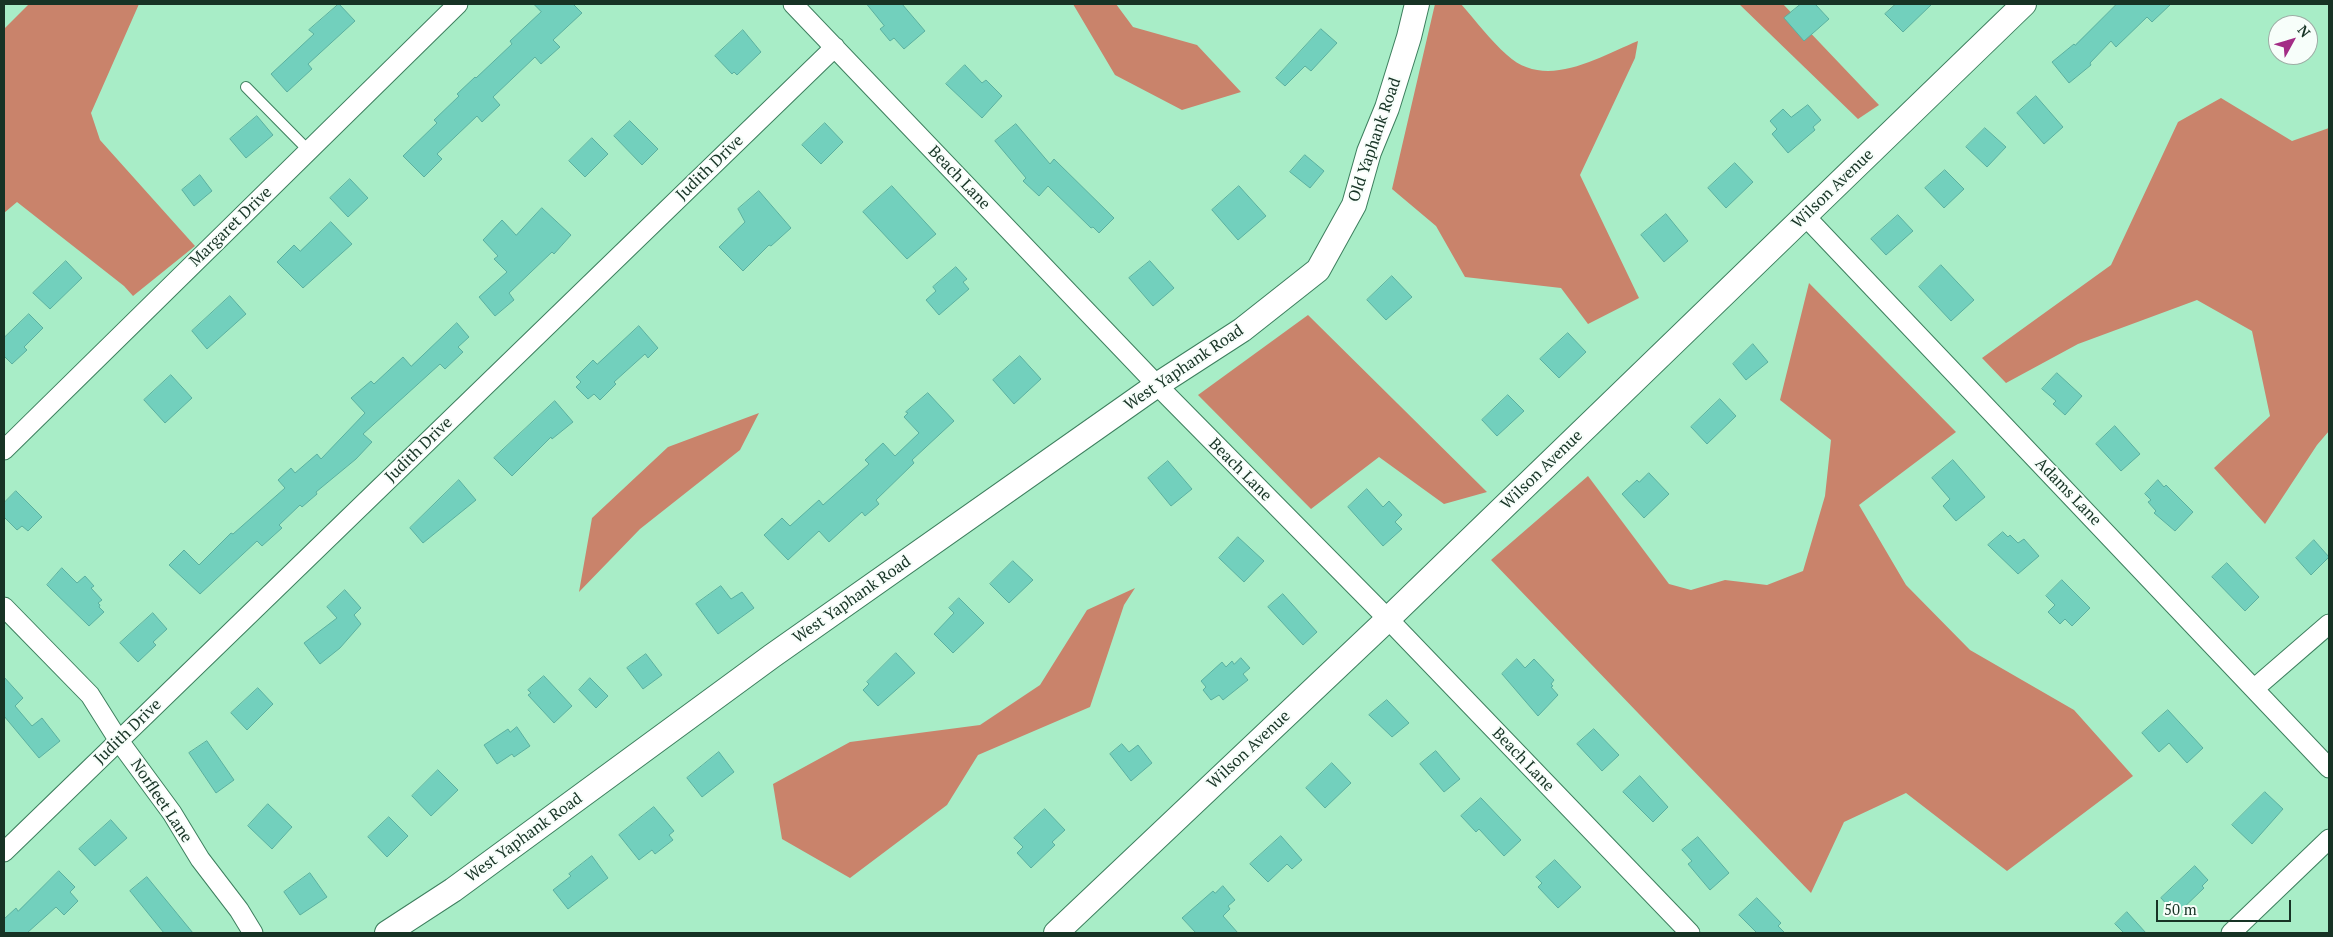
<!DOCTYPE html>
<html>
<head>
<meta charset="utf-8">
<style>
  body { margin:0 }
  #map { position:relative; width:2333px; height:937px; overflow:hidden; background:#a8edc7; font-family:"PT Serif",serif }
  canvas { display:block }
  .frame { position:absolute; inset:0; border:5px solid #173325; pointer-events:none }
  .north { position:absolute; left:2268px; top:15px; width:50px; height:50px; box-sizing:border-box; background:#f7fefa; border:1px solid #9dada5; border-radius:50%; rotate:51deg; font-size:14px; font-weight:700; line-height:20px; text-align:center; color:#173325 }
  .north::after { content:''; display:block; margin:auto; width:18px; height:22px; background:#a32d86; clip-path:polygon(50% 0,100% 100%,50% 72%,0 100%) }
  .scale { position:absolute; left:2156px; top:900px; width:135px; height:22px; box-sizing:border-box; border:2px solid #173325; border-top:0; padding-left:6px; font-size:15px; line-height:18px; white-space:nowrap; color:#173325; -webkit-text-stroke:4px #f7fefa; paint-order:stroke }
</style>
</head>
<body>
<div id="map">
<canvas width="2333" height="937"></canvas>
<div class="frame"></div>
<div class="north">N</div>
<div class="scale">50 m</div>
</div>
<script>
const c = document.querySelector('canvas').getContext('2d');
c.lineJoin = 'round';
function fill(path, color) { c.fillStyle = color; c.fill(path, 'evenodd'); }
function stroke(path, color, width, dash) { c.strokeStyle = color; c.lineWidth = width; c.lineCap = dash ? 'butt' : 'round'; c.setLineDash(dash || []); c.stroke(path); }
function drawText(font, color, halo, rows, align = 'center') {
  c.font = font + ' "PT Serif",serif'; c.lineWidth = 4; c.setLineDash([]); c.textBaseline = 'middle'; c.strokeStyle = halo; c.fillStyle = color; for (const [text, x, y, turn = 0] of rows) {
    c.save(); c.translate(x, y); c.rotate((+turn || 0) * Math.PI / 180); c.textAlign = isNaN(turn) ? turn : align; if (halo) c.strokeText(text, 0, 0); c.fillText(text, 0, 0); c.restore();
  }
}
const forest = new Path2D(`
  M29,4H139L91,113L100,140L195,246L133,296L124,286L17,202L4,213V29Z
  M1073,4H1116L1133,27L1197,45L1241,92L1182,110L1115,75Z
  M1435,4H1461C1476,21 1490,40 1507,55C1546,91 1598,57 1638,41L1635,58L1580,175L1639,298L1588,324L1561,288L1465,277L1436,226L1392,189Z
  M1739,4H1783L1879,105L1858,119Z
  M2221,98L2292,141L2329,128V431L2317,445L2265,524L2214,468L2270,416L2252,331L2197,300L2078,344L2006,383L1982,358L2111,265L2178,122Z
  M1809,283L1956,432L1859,505L1906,585L1970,650L2074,710L2133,776L2007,871L1906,793L1844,822L1811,893L1491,560L1588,476L1669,584L1691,590L1725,580L1767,585L1803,571L1825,496L1831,440L1780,400Z
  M1308,315L1487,492L1444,504L1379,457L1311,509L1198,395Z
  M759,413L740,450L640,529L579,592L592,518L668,447Z
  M1135,588L1124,605L1090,707L978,755L947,805L850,878L782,839L773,784L850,742L980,725L1040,685L1087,610Z`);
const building = new Path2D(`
  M339,4L355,21L308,64L312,69L287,92L271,74L314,34L309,30Z
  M534,4H573L582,13L553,40L560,47L541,64L535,57L493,97L500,105L482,122L477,116L437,154L442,159L424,177L403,156L437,123L434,120L459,96L457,94L475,77L476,78L512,44L510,41L541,12Z
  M867,4H902L925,31L904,49L894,38L890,41L880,29L884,26Z
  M1801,4H1815L1829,19L1804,41L1784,18Z
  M1896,4H1932L1903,32L1885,14Z
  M2117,4H2171L2152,22L2147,17L2116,47L2111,41L2090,63L2091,65L2069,83L2052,62L2074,44L2075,45Z
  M1321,29L1337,43L1311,71L1305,66L1285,86L1276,78Z
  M743,30L761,52L737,75L734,72L732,74L715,56Z
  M965,65L982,83L986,80L1002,96L982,118L946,84Z
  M2036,96L2063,127L2044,144L2017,113Z
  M1808,105L1821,120L1813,127L1815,130L1788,153L1772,134L1777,129L1770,121L1783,109L1791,117Z
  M257,116L273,135L246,158L230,139Z
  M630,121L658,149L642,165L614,136Z
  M825,123L843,142L821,164L802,145Z
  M1016,124L1050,164L1054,159L1114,218L1099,233L1093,227L1091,228L1048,186L1039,196L1023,181L1026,178L995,141Z
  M1985,128L2006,147L1987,167L1966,147Z
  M592,138L608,154L585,177L569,161Z
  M1305,155L1324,171L1310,188L1290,172Z
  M1735,163L1753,182L1726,208L1708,188Z
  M1945,170L1964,189L1944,208L1925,188Z
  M200,175L212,191L194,206L182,190Z
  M350,179L368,198L348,217L330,198Z
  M892,186L936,234L907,259L863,212Z
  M1239,186L1266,216L1238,240L1212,210Z
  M759,191L791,228L771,246L769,245L743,271L719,247L745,222L738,209Z
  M542,208L571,235L554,254L552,252L509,293L514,300L495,316L479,297L507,272L494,259L498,256L483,240L502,220L516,235Z
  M1666,214L1688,241L1664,262L1641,235Z
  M1898,215L1913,231L1886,255L1871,239Z
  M331,222L352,244L303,288L277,262L294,245L300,251Z
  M66,261L82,278L50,309L33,293Z
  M1150,261L1174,288L1153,306L1129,278Z
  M1941,265L1974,300L1951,321L1919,287Z
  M956,267L967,279L963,282L969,289L939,315L926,300L936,291L933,287Z
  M1392,276L1412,297L1386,320L1367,300Z
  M230,296L246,314L207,349L192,331Z
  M29,314L43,328L24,347L27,350L12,364L4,356V338Z
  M457,323L469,337L458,347L463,352L445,369L440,364L363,434L372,442L356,459L316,492L317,494L302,507L300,505L279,525L282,528L262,546L257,541L200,594L169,565L184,550L199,565L231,533L233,534L285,488L278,480L291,468L295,473L317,454L321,459L365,413L351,398L371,381L374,384L403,357L411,366Z
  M639,326L658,348L648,358L645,354L614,382L616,384L600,400L594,394L588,399L576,387L581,382L576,377L593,360L597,364Z
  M1568,333L1586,352L1559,378L1540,359Z
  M1753,344L1768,362L1746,380L1733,364Z
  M1020,356L1041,379L1014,404L993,380Z
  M2057,373L2082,396L2065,415L2053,404L2056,401L2042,389Z
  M171,375L192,398L165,423L144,400Z
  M928,393L954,421L912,460L914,463L876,500L879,504L865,516L862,512L829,542L819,531L788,560L764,535L782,518L790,526L819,500L823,505L869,464L865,460L883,443L895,456L919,433L904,417L908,413L906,412Z
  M1508,395L1524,411L1497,436L1482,420Z
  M1720,399L1736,416L1707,444L1691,427Z
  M555,401L573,422L552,439L551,437L512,476L494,458Z
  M2115,426L2140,454L2121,471L2096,444Z
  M1953,460L1985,497L1956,521L1943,506L1950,499L1932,478Z
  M1168,461L1192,489L1171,506L1148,478Z
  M1649,473L1669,494L1644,518L1622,494L1637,480L1639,482Z
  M459,480L476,500L423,543L410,528Z
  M2158,480L2164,487L2166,485L2193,512L2175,531L2154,513L2156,511L2148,502L2151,500L2145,494Z
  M1367,489L1383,507L1389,501L1402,515L1395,522L1402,529L1383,546L1348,507Z
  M16,491L42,517L28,531L22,526L17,530L4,517V503Z
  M2003,532L2008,537L2010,535L2018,543L2024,539L2039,556L2018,574L1988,545Z
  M1238,537L1264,561L1244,582L1219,558Z
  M2314,540L2329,557L2311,575L2296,558Z
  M1013,561L1033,580L1009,603L990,584Z
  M2227,563L2259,597L2245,611L2212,577Z
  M62,568L77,583L85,576L94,586L91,588L102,600L98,603L100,605L99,607L104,612L89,626L47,585Z
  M2062,580L2090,608L2072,626L2065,619L2060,624L2048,612L2055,605L2046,596Z
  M721,586L731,599L742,592L754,608L718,634L696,604Z
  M345,590L361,608L354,615L361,624L340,648L320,664L304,643L337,618L327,607Z
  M1283,594L1317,632L1303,645L1268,607Z
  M959,598L984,623L953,653L934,634L954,613L949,608Z
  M153,613L167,629L153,642L156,645L138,662L120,643Z
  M896,653L915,673L878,706L863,690L869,684L867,682Z
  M646,654L662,675L643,689L627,668Z
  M1241,658L1250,668L1243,674L1248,680L1223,700L1219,695L1211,700L1203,690L1206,687L1201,681L1222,662L1226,667L1232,661L1234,664Z
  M1517,659L1525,668L1534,659L1554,680L1551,684L1553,686L1551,687L1558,695L1538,716L1502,674Z
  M544,676L572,706L554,723L528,695L531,693L528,690Z
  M4,677L23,698L15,706L32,726L42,718L60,741L39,758L4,716Z
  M590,678L608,696L596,708L579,690Z
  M258,688L273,704L247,730L231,713Z
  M1387,700L1409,723L1392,737L1369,715Z
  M2168,710L2203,748L2187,763L2169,743L2159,752L2142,733Z
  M517,727L530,746L514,757L512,754L497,764L484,745L508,729L510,732Z
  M1594,729L1619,755L1602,771L1577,744Z
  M207,741L234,780L216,793L189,753Z
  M1122,744L1129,752L1138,745L1152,763L1131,781L1110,754Z
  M1436,751L1460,779L1444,792L1420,764Z
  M719,752L734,772L702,797L687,778Z
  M1332,763L1351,783L1325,808L1306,788Z
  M438,770L458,790L431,816L412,796Z
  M1640,776L1668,807L1653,822L1623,792Z
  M2265,792L2283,809L2252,844L2232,825Z
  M1481,798L1521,840L1504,856L1479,829L1476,832L1461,816Z
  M268,804L292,827L272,849L248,826Z
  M654,807L674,831L669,835L673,840L655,854L652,850L639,860L619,835Z
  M1045,809L1065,830L1052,842L1055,845L1031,868L1017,853L1023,847L1014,838Z
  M389,817L408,836L387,857L368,837Z
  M111,820L127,838L95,866L79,849Z
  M1281,836L1302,860L1292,869L1287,864L1268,882L1250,864Z
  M1698,837L1729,873L1710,890L1688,864L1692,861L1682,850Z
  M592,856L608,878L568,909L553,890L571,876L569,874Z
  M1555,860L1581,887L1558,908L1538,887L1542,883L1536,877Z
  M2195,866L2208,880L2202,886L2204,888L2176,915L2161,898Z
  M59,871L75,887L70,892L78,901L64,915L56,907L27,933H4V919L16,908L18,911Z
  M310,873L327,897L300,915L284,892Z
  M147,877L193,933H164L130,891Z
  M1223,886L1235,900L1228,906L1230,909L1223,916L1238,933H1196L1182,918L1213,891L1215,893Z
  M1757,898L1781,923L1778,926L1785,933H1757L1739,915Z
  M2127,912L2146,933H2124L2115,924Z`);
const service = new Path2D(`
  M246,87L308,150`);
const minor = new Path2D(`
  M793,4L1157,385L1388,619L1690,933
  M1805,216L2329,768
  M4,450L458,4
  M4,607L90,695L119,741L172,813L200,859L239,910L253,933
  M2255,688L2329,624
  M4,852L835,47
  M2231,933L2329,839`);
const tertiary = new Path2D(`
  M387,933L453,890L772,656L1157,385L1242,330L1318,270L1354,205L1369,152L1387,108L1409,37L1417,4
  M1056,933L1388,619L2024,4`);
const streetNames = [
  ["Old Yaphank Road",1375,140,-71],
  ["Judith Drive",710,168,-44],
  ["Beach Lane",959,178,46],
  ["Wilson Avenue",1833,189,-44],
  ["Margaret Drive",231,227,-44],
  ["West Yaphank Road",1184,368,-34],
  ["Judith Drive",419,450,-44],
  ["Beach Lane",1240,470,45],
  ["Wilson Avenue",1542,470,-44],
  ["Adams Lane",2068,492,46],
  ["West Yaphank Road",852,600,-35],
  ["Judith Drive",128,732,-44],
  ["Wilson Avenue",1249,750,-43],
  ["Beach Lane",1523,760,46],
  ["Norfleet Lane",161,801,56],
  ["West Yaphank Road",524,838,-36]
];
fill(forest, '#c9836b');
fill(building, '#72d0bd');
stroke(building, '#5bb09f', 1);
stroke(service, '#3d7f5e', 12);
stroke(minor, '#3d7f5e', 21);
stroke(tertiary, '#3d7f5e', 26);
stroke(service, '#fff', 10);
stroke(minor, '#fff', 19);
stroke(tertiary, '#fff', 24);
drawText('16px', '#173325', '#f7fefa', streetNames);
</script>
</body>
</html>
